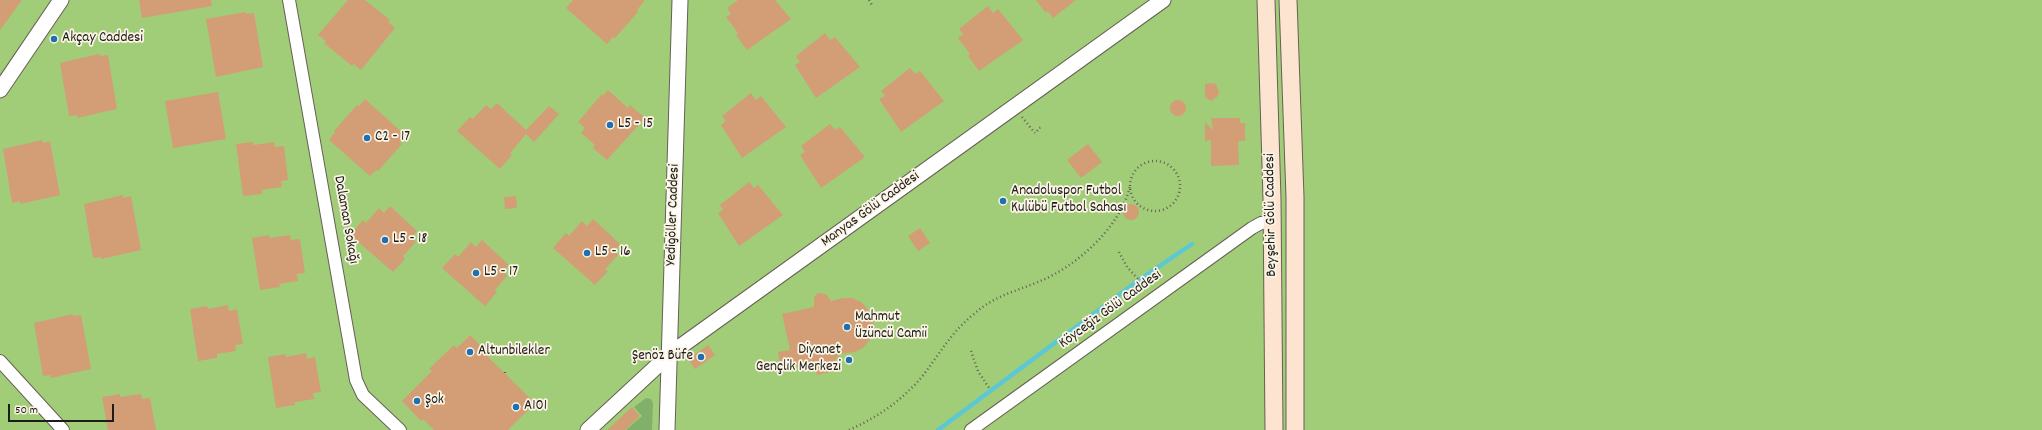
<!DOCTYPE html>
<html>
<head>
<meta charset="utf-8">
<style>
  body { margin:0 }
  #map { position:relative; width:2042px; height:430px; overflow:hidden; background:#f3ddbe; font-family:Dekko,sans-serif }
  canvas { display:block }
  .scale { position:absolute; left:8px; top:404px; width:106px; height:18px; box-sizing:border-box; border:2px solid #1c1c1c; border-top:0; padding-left:5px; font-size:12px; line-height:14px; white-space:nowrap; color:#1c1c1c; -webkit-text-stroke:3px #fcf5e5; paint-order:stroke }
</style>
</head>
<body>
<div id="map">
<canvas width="2042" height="430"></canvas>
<div class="scale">50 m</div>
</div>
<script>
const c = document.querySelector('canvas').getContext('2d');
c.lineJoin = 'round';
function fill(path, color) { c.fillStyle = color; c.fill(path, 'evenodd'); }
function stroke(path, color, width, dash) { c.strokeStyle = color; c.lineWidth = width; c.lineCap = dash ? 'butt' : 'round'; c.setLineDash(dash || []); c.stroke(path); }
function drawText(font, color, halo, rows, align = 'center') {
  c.font = font + ' Dekko,sans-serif'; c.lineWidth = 3.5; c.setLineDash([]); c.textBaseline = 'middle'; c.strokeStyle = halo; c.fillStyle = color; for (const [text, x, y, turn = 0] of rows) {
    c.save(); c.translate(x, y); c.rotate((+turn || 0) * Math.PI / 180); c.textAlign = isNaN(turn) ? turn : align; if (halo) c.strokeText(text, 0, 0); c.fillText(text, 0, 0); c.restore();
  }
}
const green = new Path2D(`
  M0,0H2042V430H0Z`);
const forest = new Path2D(`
  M646,398L651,399L653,403L652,430H626L642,416L634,407Z`);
const stream = new Path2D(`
  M938,430L1139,280L1192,244`);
const building = new Path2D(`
  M0,0H22L0,30Z
  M139,0H211L212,6L142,18Z
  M348,0H365L390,20L388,22L395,28L361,70L354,64L352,66L324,43L326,41L318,35Z
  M573,0H645L637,10L638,12L615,38L613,37L607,44L566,8Z
  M738,0H775L791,19L747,50L736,35L738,33L726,17L731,14L727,8Z
  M1036,0H1076L1053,18L1048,11L1046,13Z
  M988,6L993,13L998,9L1023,40L979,71L968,56L970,54L958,38L963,34L959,29Z
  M246,12V14L254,13L263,67L216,77L206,19Z
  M825,33L830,40L835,37L860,67L816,98L795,65L800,62L796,56Z
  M99,54L100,56L108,55L117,109L77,118V115L69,116L60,63Z
  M910,68L915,74L920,71L944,101L901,132L879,99L885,96L881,91Z
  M1211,83L1216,84L1219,92L1218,96L1211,101L1205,97V84Z
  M608,90L628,108L630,105L645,118L607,160L593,148L595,145L581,133L585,128L578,122L602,94L603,96Z
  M218,92L226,139L173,148L165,101Z
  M751,93L756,100L761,96L786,127L742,158L721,125L726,121L722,116Z
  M365,99L405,135L400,142L402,144L378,171L376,170L370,176L329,140L335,132L334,131L357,105L359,106Z
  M1170 108a8 8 0 1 1 16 0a8 8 0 1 1-16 0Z
  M497,103L526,130L549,106L559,114L534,142L526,134L510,153L512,155L500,169L457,131L470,117L473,119L486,105L491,109Z
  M1211,118H1240V123H1245V141H1238L1239,165L1211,166V140L1205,141V122L1213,130Z
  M830,124L835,130L840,127L865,157L821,188L800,155L805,152L801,146Z
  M42,140L43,143L50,141L60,195L20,204V201L12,203L3,149Z
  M253,142L254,145L274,142L275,147L284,146L288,180L281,181L282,187L262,190V194L243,196L236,144Z
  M1088,144L1102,162L1081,178L1067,160Z
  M749,182L754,188L758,185L783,215L739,246L718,213L723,210L720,205Z
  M123,195V198L131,196L141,250L101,259V257L93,258L84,204Z
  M516,196L517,208L505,209L504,197Z
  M1123 212a8 8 0 1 1 16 0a8 8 0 1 1-16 0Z
  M390,206L417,231L411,238L416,242L403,256L405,259L393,272L350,235L363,220L366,223L379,208L384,213Z
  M593,219L620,244L614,251L618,255L605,269L608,271L595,285L553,248L566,233L569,236L582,221L587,226Z
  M920,228L930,243L918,251L908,236Z
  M269,235L270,238L290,235L291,240L300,239L305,273L297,274L298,281L279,284L280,287L260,290L252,238Z
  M482,240L509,265L503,271L507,276L495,290L497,292L485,306L442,268L455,254L458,257L471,242L476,247Z
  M818,293L826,294L831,301L843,298H852L861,302L867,308L874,324L873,333L869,341L863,348L855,352L840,354L830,368L831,372L817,375L814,362L781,369L778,352L790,350L782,314L814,307V297Z
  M228,305L229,311L237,309L243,344L235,345L236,351L217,354V358L198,361L190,309L207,306L208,309Z
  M73,314V316L81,315L91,369L51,378L50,375L43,376L34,323Z
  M470,335L490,355L488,357L535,403L508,430H434L423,419L421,421L402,401L432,371L429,369L454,345L457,348Z
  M708,345L715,355L695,369L688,359Z
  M306,353L307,359L315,357L321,392L313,393L314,399L295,402V405L276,408L268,357L285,354L286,357Z
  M120,394V397L141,394L142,399L150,398L156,430H108L102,397Z
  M632,407L640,416L625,430H607Z`);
const path = new Path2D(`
  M869,0L872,5
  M1022,117L1035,133
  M1037,131L1039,128L1043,127
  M1130 186a25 25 0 1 1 50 0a25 25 0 1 1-50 0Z
  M1119,252L1127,267L1138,279
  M971,351L978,371L989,388
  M505,372V375
  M849,430C876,418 900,402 920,379C939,356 949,334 974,314C994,296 1014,292 1038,282C1076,267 1121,227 1130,186`);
const minor = new Path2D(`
  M289,0L356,380L363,395L400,430
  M0,361L63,430
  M971,430L1252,228L1261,223L1272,222`);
const tertiary = new Path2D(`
  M0,90L61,0
  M588,430L670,354L1163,0
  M667,430L680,0`);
const secondary = new Path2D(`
  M1266,0L1272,199L1274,430
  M1288,0L1295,197V430`);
const markers = [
  [54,39,4,"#1f6fb2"],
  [610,125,4,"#1f6fb2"],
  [367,138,4,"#1f6fb2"],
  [1003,201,4,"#1f6fb2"],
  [385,240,4,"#1f6fb2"],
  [587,253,4,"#1f6fb2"],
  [476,273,4,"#1f6fb2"],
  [847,327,4,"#1f6fb2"],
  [470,352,4,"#1f6fb2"],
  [701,357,4,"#1f6fb2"],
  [849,360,4,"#1f6fb2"],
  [417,401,4,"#1f6fb2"],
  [516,407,4,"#1f6fb2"]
];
const poiNames = [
  ["Akçay Caddesi",62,39],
  ["L5 - 15",618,125],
  ["C2 - 17",375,138],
  ["Anadoluspor Futbol",1011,192],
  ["Kulübü Futbol Sahası",1011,209],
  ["L5 - 18",393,240],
  ["L5 - 16",595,253],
  ["L5 - 17",484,273],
  ["Mahmut",855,318],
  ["Üzüncü Camii",855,335],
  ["Diyanet",841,351,"right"],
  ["Gençlik Merkezi",841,368,"right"],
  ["Altunbilekler",478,352],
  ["Şenöz Büfe",693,357,"right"],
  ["Şok",425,401],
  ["A101",524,407]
];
const streetNames = [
  ["Manyas Gölü Caddesi",871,210,-36],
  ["Yedigöller Caddesi",674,215,-88],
  ["Beyşehir Gölü Caddesi",1272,215,-91],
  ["Dalaman Sokağı",345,220,80],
  ["Köyceğiz Gölü Caddesi",1111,310,-36]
];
fill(green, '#a1cd79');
fill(forest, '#80b069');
stroke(stream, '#5cc8d4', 4.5);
fill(building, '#d39e75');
stroke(minor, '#676055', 14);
stroke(tertiary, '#676055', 17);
stroke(secondary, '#676055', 19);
stroke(path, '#676055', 2.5, [1, 3]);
stroke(minor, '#fff', 12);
stroke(tertiary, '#fff', 15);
stroke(secondary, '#fde4d0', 17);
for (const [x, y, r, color] of markers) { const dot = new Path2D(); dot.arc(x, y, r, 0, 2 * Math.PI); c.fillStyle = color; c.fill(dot); stroke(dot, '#fcf5e5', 1.5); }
drawText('15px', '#1c1c1c', '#fcf5e5', poiNames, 'left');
drawText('15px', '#1c1c1c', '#fcf5e5', streetNames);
</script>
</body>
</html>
